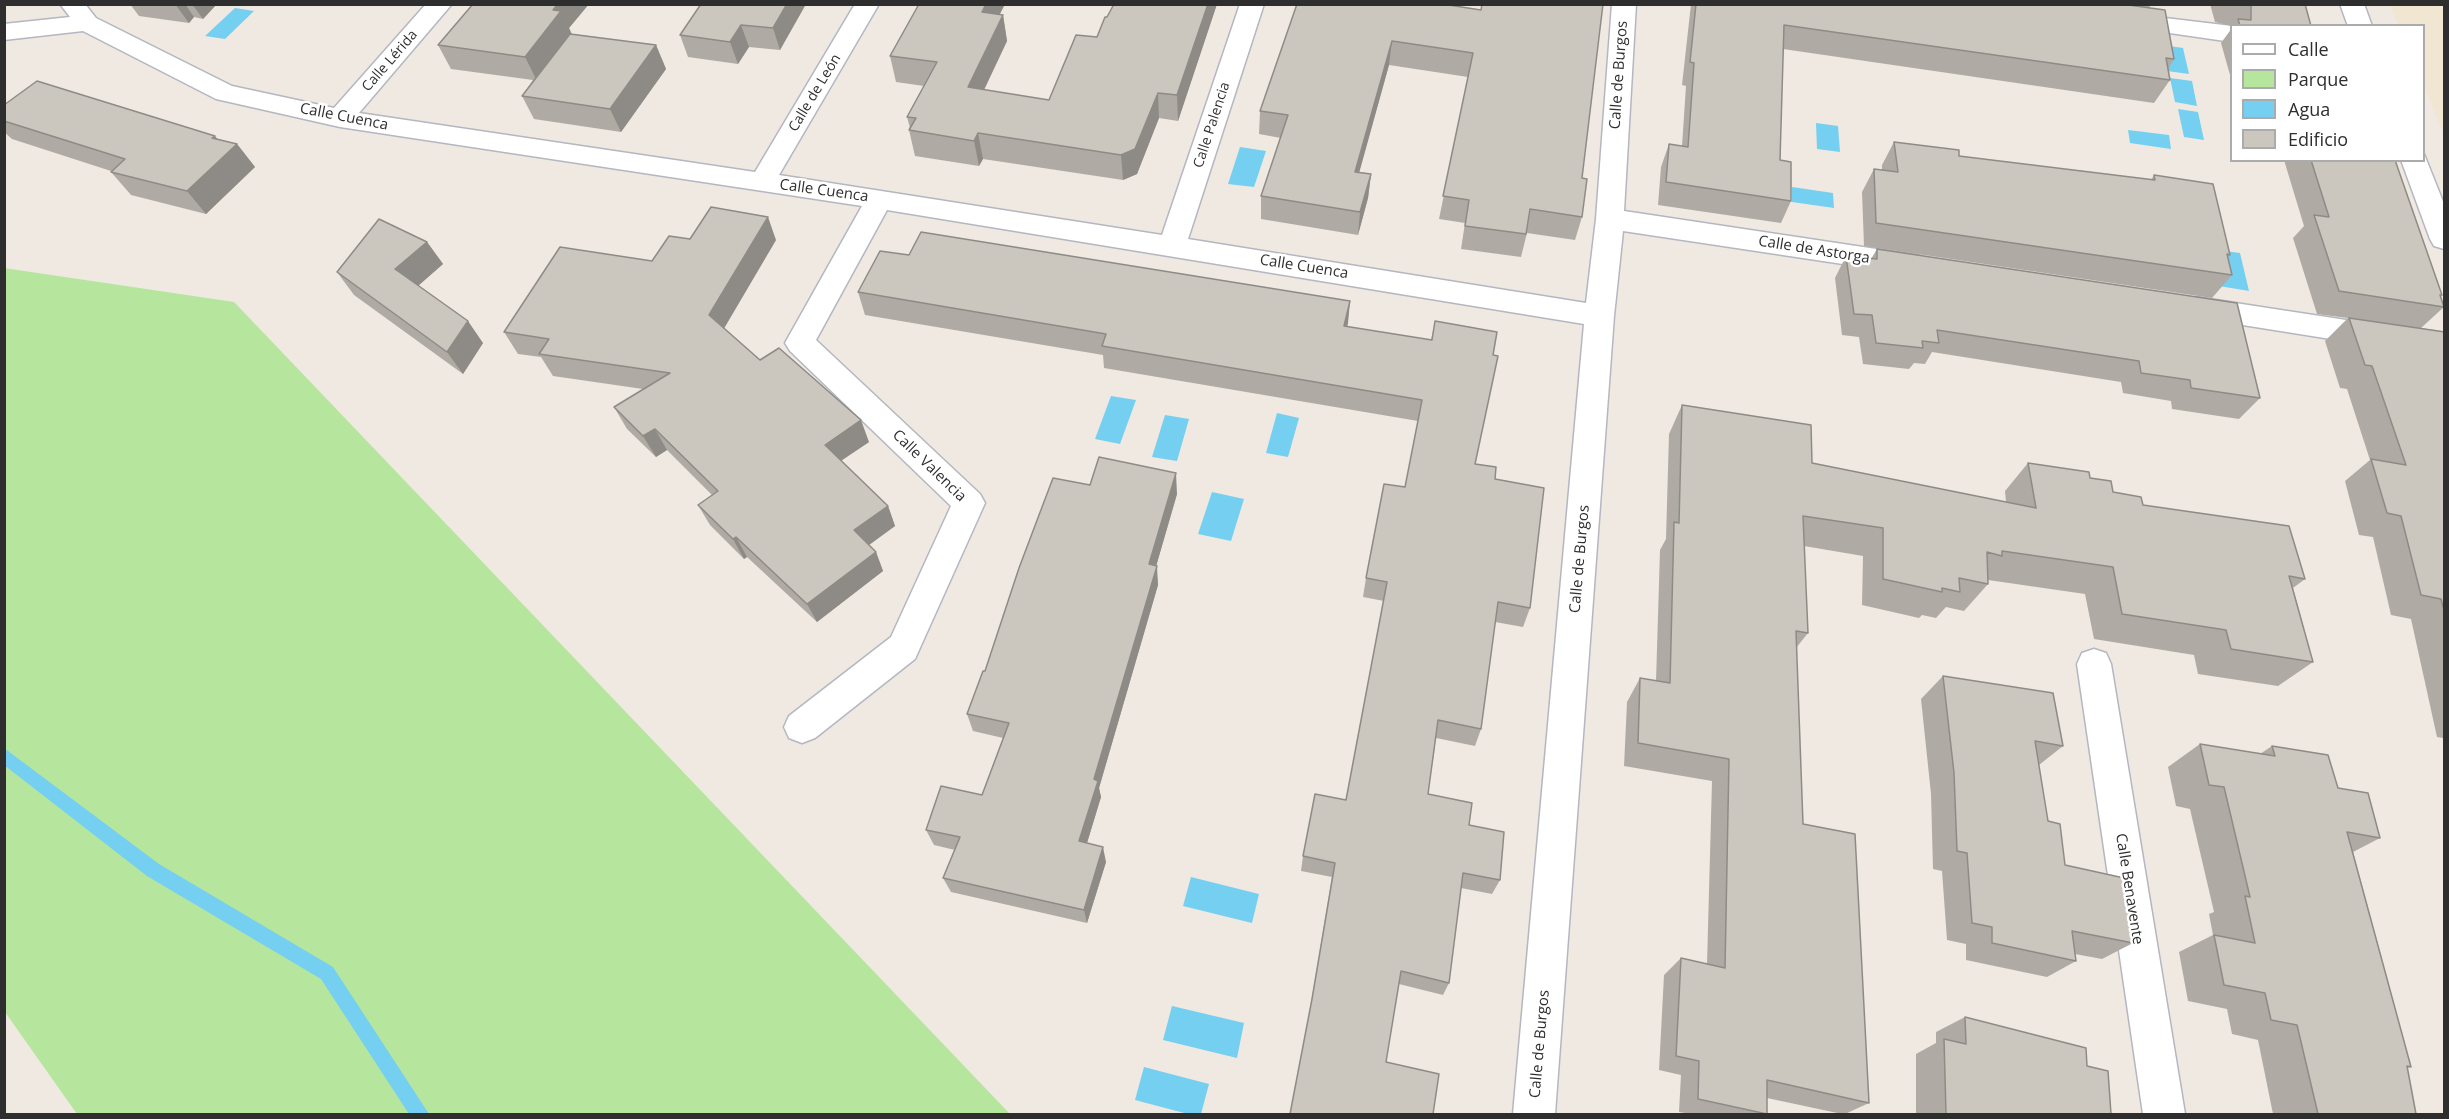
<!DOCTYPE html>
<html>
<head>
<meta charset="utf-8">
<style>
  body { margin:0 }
  #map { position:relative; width:2449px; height:1119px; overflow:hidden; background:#efe9e1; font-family:"Open Sans",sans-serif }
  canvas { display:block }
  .frame { position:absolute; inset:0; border:6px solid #2e2e2e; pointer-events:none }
  .legend { position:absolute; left:2230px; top:24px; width:195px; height:138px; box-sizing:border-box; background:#fff; border:2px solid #ababab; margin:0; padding:8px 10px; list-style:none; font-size:18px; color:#2e2e2e }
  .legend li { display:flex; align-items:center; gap:12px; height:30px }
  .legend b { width:30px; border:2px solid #ababab }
</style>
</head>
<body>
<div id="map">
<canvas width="2449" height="1119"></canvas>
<div class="frame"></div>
<ul class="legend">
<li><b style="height:8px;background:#fff"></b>Calle</li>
<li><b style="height:16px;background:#b6e59e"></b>Parque</li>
<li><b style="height:16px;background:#75cff0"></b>Agua</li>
<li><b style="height:16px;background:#cbc7bf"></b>Edificio</li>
</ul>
</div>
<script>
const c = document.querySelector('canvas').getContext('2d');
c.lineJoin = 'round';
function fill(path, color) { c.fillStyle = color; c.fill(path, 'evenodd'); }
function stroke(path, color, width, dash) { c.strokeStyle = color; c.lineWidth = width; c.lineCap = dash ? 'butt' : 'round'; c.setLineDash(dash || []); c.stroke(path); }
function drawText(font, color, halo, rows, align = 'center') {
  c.font = font + ' "Open Sans",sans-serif'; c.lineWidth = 5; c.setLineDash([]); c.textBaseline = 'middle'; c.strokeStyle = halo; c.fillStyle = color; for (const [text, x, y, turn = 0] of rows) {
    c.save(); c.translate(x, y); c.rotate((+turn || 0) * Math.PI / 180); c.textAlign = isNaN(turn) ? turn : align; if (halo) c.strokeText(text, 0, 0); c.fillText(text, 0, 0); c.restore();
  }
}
const education = new Path2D(`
  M2390,5H2444V135L2424,85V26L2398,25Z`);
const green = new Path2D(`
  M4,268L234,302L1010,1114H77L5,1012Z`);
const water = new Path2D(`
  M235,8L254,11L225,39L205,36Z
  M2162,45L2183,48L2189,74L2167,71Z
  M2170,78L2192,81L2197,106L2175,102Z
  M2178,109L2198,112L2204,140L2184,137Z
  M1816,123L1838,126L1840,152L1817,149Z
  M2128,130L2169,135L2171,149L2130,143Z
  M1240,147L1266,151L1254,187L1228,184Z
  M1792,187L1833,193L1834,208L1792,202Z
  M2211,249L2240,253L2249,291L2219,286Z
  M1111,396L1136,400L1120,444L1095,439Z
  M1277,413L1299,418L1288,457L1266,453Z
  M1165,415L1189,419L1177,461L1152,457Z
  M1212,492L1244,499L1231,541L1198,534Z
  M1191,877L1259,894L1252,923L1183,906Z
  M1172,1006L1244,1023L1237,1058L1163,1040Z
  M1144,1067L1209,1084L1201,1114H1188L1135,1100Z`);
const stream = new Path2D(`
  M4,748L159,864L333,967L429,1114H409L321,979L147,876L4,765Z`);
const minor = new Path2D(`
  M60,4H85L96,18L232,86L334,108L426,4H452L359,113L755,172L855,4H879L779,175L1162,235L1240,4H1264L1188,239L1586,303L1596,219L1612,4H1636L1624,211L1916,255L1926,258L1930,265L1926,272L1916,275L1623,231L1614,316L1555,1114H1513L1584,324L887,210L816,340L980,494L985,503L915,659L815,738L802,743L789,738L784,727L789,716L891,637L951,506L790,351L785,343L862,206L340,127L225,101L216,99L83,31L4,40V24L70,17Z
  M2340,4H2364L2372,26H2348Z
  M2123,13L2232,26V42L2114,25L2111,20L2114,15Z
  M2424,154L2444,204V249L2434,246L2430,239L2401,160H2424Z
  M2196,297L2444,335V357L2186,316L2182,308L2186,300Z
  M2094,649L2106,653L2111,664L2185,1114H2143L2077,664L2082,653Z`);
const wall = new Path2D(`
  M130,4H217L203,19L194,17L189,23L139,16Z
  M473,4H589L569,28L572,34L656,45L666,69L621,132L534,119L522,96L533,80L451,69L438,45Z
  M806,4L780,50L749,47L738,64L688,57L680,35Z
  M919,4H1005L1000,14L1003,15L1007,41L984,90L1049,100L1097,37L1107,17L1217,4L1178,121L1159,118L1137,174L1123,180L983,159L979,166L915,156L909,130L910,128L907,117L924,86L896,82L890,56Z
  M1442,4L1582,178V217L1575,240L1527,233L1521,257L1461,249L1465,223L1439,219L1468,77L1389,65L1359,172L1371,174L1368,198L1358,235L1261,219V196L1281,138L1259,134L1260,111Z
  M1691,4H2151L2149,8L2174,59L2168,69L2170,80L2154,103L1783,49L1780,160L1791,201L1781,223L1658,205L1661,167L1669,144L1682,146L1686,86L1682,85Z
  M2210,4H2305L2311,26H2232L2215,22Z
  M2232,28V82L2221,43Z
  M4,105L218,140L237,144L255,167L206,214L131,195L111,172V171L12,139L4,132Z
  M1894,142L1959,156L2151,180L2154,175L2230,255L2227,257L2232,275L2212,298L1864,246L1862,192L1874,169L1882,170V165Z
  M2284,160H2395L2442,295L2441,297L2444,307L2421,328L2445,332V744L2443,738L2437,737L2411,619L2391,615L2373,537L2359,535L2345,481L2370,460L2347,389L2340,388L2325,341L2348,318L2317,314L2293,238L2304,226Z
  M690,239L776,240L724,328L760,360L869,442L841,461L888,506L895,526L869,545L876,552L883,571L817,622L747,557L744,559L710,525L698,505L712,495L667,450L656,457L627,429L614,407L643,389L553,376L541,357L518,354L504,332L652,261Z
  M427,242L443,264L418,286L483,343L463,374L354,295L337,272Z
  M1877,249L2260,398L2239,419L2172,409L2171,401L2123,393L2121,382L1932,352L1925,364L1914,363L1909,369L1863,364L1859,337L1842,335L1835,278L1846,256L1871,259Z
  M909,255L1350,301L1347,327L1431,340L1435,321L1493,355L1475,464L1495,479L1530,608L1523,627L1495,622L1481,729L1475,746L1436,738L1428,794L1469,825L1500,880L1492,894L1461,888L1449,983L1443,995L1399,984L1386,1062L1433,1114L1310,1010L1332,877L1301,871L1303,856L1346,800L1384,601L1363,597L1366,578L1405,487L1418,421L1104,368L1103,355L865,315L858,292Z
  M1682,405L1812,463L2006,502L2005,491L2028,463L2090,478L2113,492L2305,579L2293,588L2313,662L2278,686L2198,674L2194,655L2094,639L2085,594L1988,580V584L1964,611L1946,607L1936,618L1922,615L1919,618L1862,605L1863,556L1804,546L1808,633L1796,648L1803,824L1869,1103L1845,1114H1842L1767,1098V1114H1691L1679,1112L1681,1075L1659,1070L1664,975L1681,958L1707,964L1712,781L1624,766L1627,702L1640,678L1656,681L1660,550L1666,539L1669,434Z
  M1090,485L1177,494L1156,566L1158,585L1099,788L1101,797L1087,843L1106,862L1087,923L951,892L943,878L955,850L934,845L926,830L982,795L1003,738L973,731L967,714L985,671Z
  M1943,676L2063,746L2039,765L2048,821L2065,865L2133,943L2102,959L2075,954L2076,961L2047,977L1966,960V944L1947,940L1942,871L1933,869L1931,794L1921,699Z
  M2200,744L2260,754L2272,746L2338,788L2380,838L2353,852L2411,1067L2407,1068L2416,1114H2273L2258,1040L2232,1034L2227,1009L2188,1001L2179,952L2213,935L2209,914L2214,912L2190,809L2176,806L2168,767Z
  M1965,1017L2087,1066L2111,1114H1916V1054L1936,1043V1032Z`);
const shadedWall = new Path2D(`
  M175,4H185L194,17L189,23Z
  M192,4H217L203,19Z
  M558,4H589L569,28L572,35L537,81L525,57L553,10Z
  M787,4H806L780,50L773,28Z
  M986,4H1005L987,38L982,12Z
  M1208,4H1217L1178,121L1177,95Z
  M1003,15L1007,41L973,113L968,87Z
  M741,25L749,47L738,64L730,42Z
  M1392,41L1389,65L1353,195L1355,172Z
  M656,45L666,69L621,132L610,109Z
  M1158,93L1159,118L1137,174L1123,180L1121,155Z
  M978,133L983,159L979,166L974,141Z
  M215,136L228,152L237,144L255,167L206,214L187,191L212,138Z
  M1371,174L1368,198L1358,235L1360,212Z
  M768,217L776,240L719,337L709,315Z
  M427,242L443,264L411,292L395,269Z
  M1350,301L1348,323L1342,348L1344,326Z
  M468,321L483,343L463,374L447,352Z
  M861,420L869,442L833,466L825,445Z
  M655,429L667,450L656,457L643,436Z
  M1176,473L1177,494L1151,584L1149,564Z
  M888,506L895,526L862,550L854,530Z
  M736,537L747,557L744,559L733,539Z
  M876,552L883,571L817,622L807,604Z
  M1157,566L1158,585L1099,788L1101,797L1083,856L1079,841L1094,779Z
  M1103,847L1106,862L1087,923L1084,910Z`);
const building = new Path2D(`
  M473,4H558L553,10L561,11L525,57L438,45Z
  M701,4H787L773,28L741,25L730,42L680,35Z
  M919,4H986L982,12L1003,15L968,87L1049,100L1076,35L1097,37L1105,17H1107L1114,4H1208L1177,95L1158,93L1135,149L1121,155L978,133L974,141L909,130L916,118L907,117L937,62L890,56Z
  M1297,4H1442L1481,10L1482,4H1603L1582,178L1587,179L1582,217L1530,209L1526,234L1465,226L1469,200L1443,196L1473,53L1392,41L1355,172L1371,174L1360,212L1261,196L1288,115L1260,111Z
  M1696,4H2121L2165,10L2174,59L2166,58L2170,80L1784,25L1780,160L1791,162V201L1666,182L1669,144L1688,147L1694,63L1690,62Z
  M2251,4H2305L2311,26H2240L2238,19L2251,20Z
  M570,34L656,45L610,109L522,96Z
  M37,81L215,136L212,138L237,144L187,191L111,172L125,159L4,121V105Z
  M1894,142L1959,150V156L2155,180L2154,175L2213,184L2230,255L2227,254L2232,275L1876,223L1874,169L1898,172Z
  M2311,160H2395L2442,295H2440L2444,307L2339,291L2314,215L2329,217Z
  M711,207L768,217L709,315L760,360L779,348L861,420L825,445L888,506L854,530L876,552L807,604L736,537L733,539L698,505L718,491L655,429L643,436L614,407L670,373L539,354L549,339L504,332L560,247L652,261L669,236L690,239Z
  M379,219L427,242L395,269L468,321L447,352L337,272Z
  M921,232L1350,301L1344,326L1432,340L1435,321L1497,332L1493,355L1498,356L1475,464L1496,467L1495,479L1544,488L1530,608L1498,602L1481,729L1438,720L1428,794L1472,803L1469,825L1504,832L1500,880L1463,873L1449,983L1401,971L1386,1062L1439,1074L1433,1114H1290L1312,999L1335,863L1303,856L1315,794L1346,800L1387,582L1366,578L1384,484L1405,487L1422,400L1102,346L1106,334L858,292L880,251L909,255Z
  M1877,249L2237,303L2260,398L2191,388L2190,380L2141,373L2139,361L1937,330L1939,343L1922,341L1923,348L1876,343L1872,315L1854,314L1846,256L1877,259Z
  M2349,318L2445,332V614L2441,599L2421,595L2401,516L2387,513L2371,459L2406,465L2372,366L2365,365Z
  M1682,405L1811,425L1812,463L2036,508L2028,463L2089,472L2090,478L2111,481L2113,492L2141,497L2143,505L2289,526L2305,579L2289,576L2313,662L2231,649L2226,630L2122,614L2113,567L2002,551V556L1987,552L1988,584L1959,578L1960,592L1942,588V592L1883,579V528L1803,516L1808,633L1796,631L1803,824L1855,834L1869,1103L1767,1080V1114L1698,1099L1699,1061L1676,1056L1681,958L1725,968L1729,759L1638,743L1640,678L1670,683L1674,522L1679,523Z
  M1099,457L1176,473L1149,564L1157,566L1094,779L1098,781L1079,841L1103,847L1084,910L943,878L960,837L926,830L941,786L982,795L1009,723L967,714L983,671H985L1019,568L1053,478L1090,485Z
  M1943,676L2053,693L2063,746L2035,741L2048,821L2060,824L2065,865L2124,878L2133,943L2072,931L2076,961L1992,943V927L1972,923L1967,853L1957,851L1954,773Z
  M2200,744L2275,756L2272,746L2328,755L2338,788L2368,793L2380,838L2347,832L2411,1067L2407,1066L2416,1114H2318L2297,1025L2271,1020L2265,993L2224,985L2214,935L2255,943L2245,896L2250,897L2224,787L2209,785Z
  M1965,1017L2086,1048L2087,1066L2108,1071L2111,1114H1946L1944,1039L1966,1044Z`);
const farStreetnames = [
  ["Calle Lérida",390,61,-49],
  ["Calle de León",815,93,-59],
  ["Calle Palencia",1212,125,-72]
];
const streetNames = [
  ["Calle de Burgos",1619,75,-86],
  ["Calle Cuenca",344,117,11],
  ["Calle Cuenca",824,191,8],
  ["Calle de Astorga",1814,250,9],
  ["Calle Cuenca",1304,267,9],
  ["Calle Valencia",929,466,44],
  ["Calle de Burgos",1580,559,-85],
  ["Calle Benavente",2129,889,81],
  ["Calle de Burgos",1540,1044,-85]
];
fill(education, '#f0e6d1');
fill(green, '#b6e59e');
fill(water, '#75cff0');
fill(stream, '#75cff0');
stroke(minor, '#b4b7c1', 3);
fill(minor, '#fff');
fill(wall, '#afaba4');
fill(shadedWall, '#8e8b86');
fill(building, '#cbc7bf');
stroke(building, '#8e8b86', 1.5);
drawText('14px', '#2e2e2e', '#fff', farStreetnames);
drawText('15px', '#2e2e2e', '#fff', streetNames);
</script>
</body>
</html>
